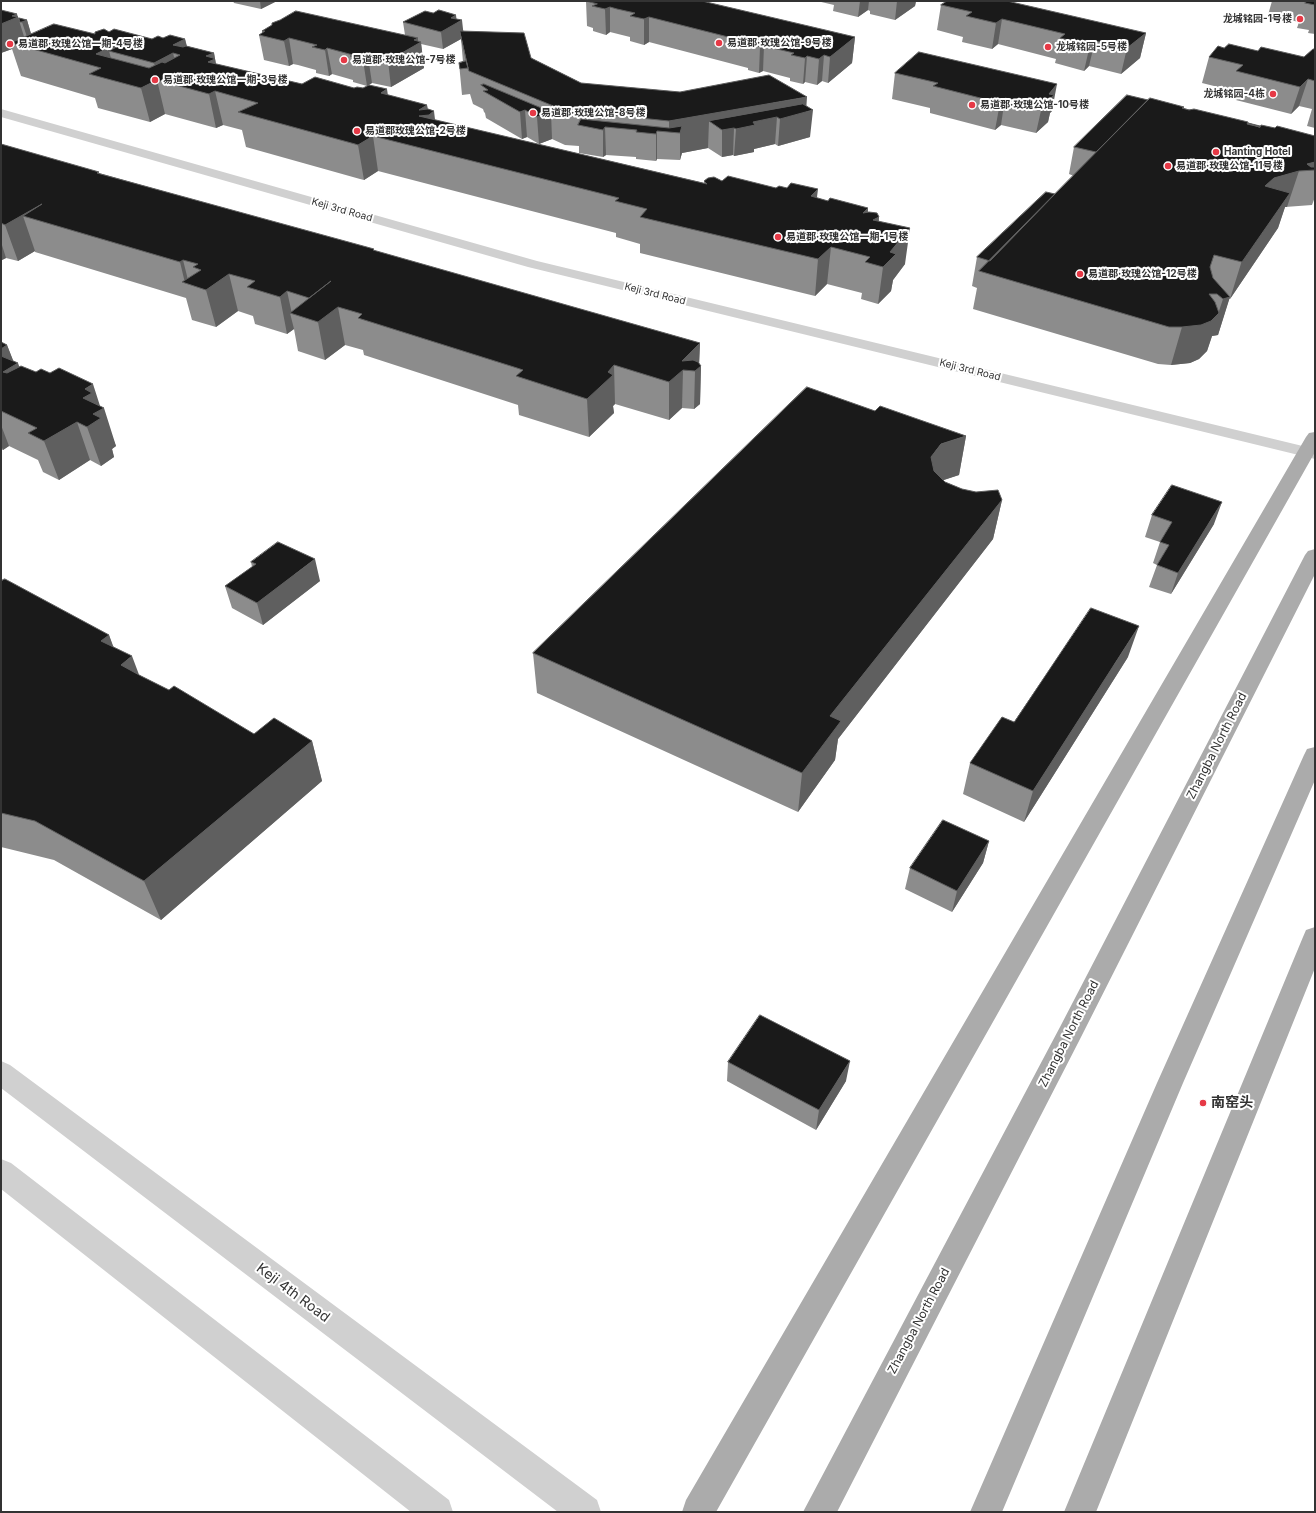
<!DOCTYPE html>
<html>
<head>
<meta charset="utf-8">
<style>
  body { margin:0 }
  #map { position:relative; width:1316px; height:1513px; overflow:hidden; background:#fff; font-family:Inter,sans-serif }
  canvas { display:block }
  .frame { position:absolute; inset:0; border:2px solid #333; pointer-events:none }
</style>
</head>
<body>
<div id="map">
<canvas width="1316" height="1513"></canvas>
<div class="frame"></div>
</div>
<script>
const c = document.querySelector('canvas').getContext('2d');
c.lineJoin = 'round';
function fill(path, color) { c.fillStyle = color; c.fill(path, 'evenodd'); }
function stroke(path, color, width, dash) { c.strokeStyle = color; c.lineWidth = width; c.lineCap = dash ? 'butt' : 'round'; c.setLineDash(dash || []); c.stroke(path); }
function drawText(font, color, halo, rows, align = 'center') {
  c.font = font + ' Inter,"Noto Sans SC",sans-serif'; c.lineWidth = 4; c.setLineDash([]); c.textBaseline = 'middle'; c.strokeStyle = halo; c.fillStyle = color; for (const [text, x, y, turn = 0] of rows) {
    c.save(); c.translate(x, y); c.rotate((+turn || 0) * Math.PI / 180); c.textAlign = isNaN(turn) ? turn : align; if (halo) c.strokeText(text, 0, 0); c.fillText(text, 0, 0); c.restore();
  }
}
const minor = new Path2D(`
  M1,109L537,261L1315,449V459L528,267L1,117Z
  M1,1061L10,1065L597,1500L601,1512H558L1,1088Z
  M1,1159L11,1163L449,1500L453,1512H411L1,1189Z`);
const major = new Path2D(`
  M1315,432V452L716,1512H682L686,1500L1306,437L1309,433Z
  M1315,549V574L1078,1043L837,1512H803L1060,1027L1305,555L1308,551Z
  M1315,747V780L1183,1083L1002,1512H970L1157,1083L1304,755L1307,749Z
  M1315,927V968L1096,1512H1064L1303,937L1306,930Z`);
const wall = new Path2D(`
  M233,1H277L261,9L234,3Z
  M586,1L855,37L852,63L828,83L822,81L817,85L805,82L803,84L790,81V78L763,71L759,73L748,70V68L649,42L644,45L630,41V37L610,32L606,35L593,31V28L587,26Z
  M817,1H916L915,6L895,20L870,14V11L868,10L858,17L833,11L834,5Z
  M1272,1H1315V34L1308,33L1309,30L1297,28L1299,22L1268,15Z
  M941,5L1146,33L1140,58L1121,74L1089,66L1084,71L1055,63L1056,59L998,44L992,49L962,42L963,37L937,30Z
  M1,10L19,18L27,20L31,34H95L109,32L152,39L163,38L185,39L187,46L214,53L216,64L302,84L354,88L388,95L427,105L428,109L435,120L704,183V181H722L868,208V212L879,217V221L905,264L893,280L891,291L878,304L861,299L862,293L827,284L815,296L640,253V244L616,237V233L378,171L364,180L360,179L246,147L242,130L223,125L216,128L165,114L150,122L98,108L95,98L21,76L12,49L1,53Z
  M457,19L464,32L531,58L581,83L806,107L810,137L778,146L775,144L754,149V152L734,156L733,155L722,157L708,148L682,153L680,160L657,159L656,161L636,159V157L606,155L603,157L579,153V146L565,145L552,139L539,144L527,137L522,139L486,118L485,113L484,112L483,109L473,104L470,94L462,95L459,63L463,62L461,39L443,49L421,44L424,68L391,87L372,83L367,86L353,82V80L332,74L329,76L316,73V70L298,65L293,64L289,66L264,60L259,35L262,33V31L405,35L403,22Z
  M1224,48L1258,51L1304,57L1315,49V128L1307,126L1312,109L1299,106L1291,114L1228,98L1230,90L1202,83L1209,57Z
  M919,52L1052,111L1050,113L1048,122L1036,133L1001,125L995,130L930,113V108L892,99L895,73Z
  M1148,100L1184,107L1183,108L1260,126L1275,128L1315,136V197L1312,205L1285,207L1278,228L1230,299H1229L1218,335L1212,336L1207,351L1199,359L1190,363L1171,365L1158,364L973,309L977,288L972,286L977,257L1055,194L1074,176L1069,174L1074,147Z
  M1,144L99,173L700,343L699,364L701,366L700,404L694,409L682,408L669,420L615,404L613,406L614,413L589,437L519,415L518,405L364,355L363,350L345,345L325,360L298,351L294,329L287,334L255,324L253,316L238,311L216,327L192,320L186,298L35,252V251L18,261L6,258L2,260H1Z
  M1,342L7,345L13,361L19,367L100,406L116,446L112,449L114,457L101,466L90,460L59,480L43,472L38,460L9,446L3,450L1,449Z
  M966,436L959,475L943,480L945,482L962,489L1002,500L993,539L838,739L835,760L798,812L537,693L533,653Z
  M1152,515L1214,524L1171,594L1149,587L1157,565L1153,563L1160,542L1145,537Z
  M251,562L320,581L263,625L232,608L225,586L252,567Z
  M1,581L109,635L113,647L139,675L254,734L312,741L322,781L161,920L54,860L1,847Z
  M1128,657L1024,822L963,794L970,763L1014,722Z
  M989,841L983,863L952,912L905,889L910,868Z
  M728,1062L846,1081L816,1130L727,1081Z`);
const shadedWall = new Path2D(`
  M260,1H277L261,9Z
  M860,1H869L868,10L858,17Z
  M897,1H916L915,6L895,20Z
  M610,7V32L606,35L605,9Z
  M17,14L26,43H11L12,49L1,53V24L12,16Z
  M456,15L457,23L462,20L464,38L460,31L461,39L443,49L441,32L451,18Z
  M649,17V42L644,45V19Z
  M1002,19L998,44L992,49L996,23Z
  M27,20L32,37L28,40L22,22Z
  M1146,33L1140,58L1121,74L1127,48Z
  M855,37L852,63L828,83L830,57Z
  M289,38L293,64L289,66L284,41Z
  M418,38V43L421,42L424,68L391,87L388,61L414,40Z
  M185,39L190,61L180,55L173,45Z
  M119,40L123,54L109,51L117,81L96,54L104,47Z
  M1095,41L1089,66L1084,71L1090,45Z
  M764,46L763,71L759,73L760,47Z
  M327,48L332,74L329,76L325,50Z
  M173,53L178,73L159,81L154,63Z
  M214,53L217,70L215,91L223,125L216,128L209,94L206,56Z
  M824,55L822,81L817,85L819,59Z
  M807,56L805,82L803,84L805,58Z
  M368,57L372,83L367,86L363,60Z
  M1308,79L1299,106L1291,114L1300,87Z
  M157,80L165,114L150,122L141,88Z
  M1057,84L1052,111L1050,113L1048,122L1036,133L1042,106L1049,94Z
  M387,89L392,123L381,93Z
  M807,97L806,112L813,110L810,137L778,146L780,119L777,117L775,144L754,149V152L734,156L736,129L734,128L733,155L722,157V130L709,121L708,148L682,153L680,160V133L669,132V121Z
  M1005,98L1001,125L995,130L1000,103Z
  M427,105L428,115L434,111L438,145L423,149L419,110Z
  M525,110L527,137L522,139L520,112Z
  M551,112L552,139L539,144L537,117Z
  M605,127L606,155L603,157V130Z
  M657,131V159L656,161V134Z
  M373,136L378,171L364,180L358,145Z
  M1315,162V170L1307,164Z
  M1299,171L1287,207H1285L1278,228L1230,299L1265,186L1274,178Z
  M818,189L816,205L811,196Z
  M42,204L23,216L35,251L18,261L5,225Z
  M868,208L867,220L863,213Z
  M879,217L875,253L873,220Z
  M910,228L905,264L893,280L891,291L878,304L883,267L890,252Z
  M1,242L6,258L2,260L1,257Z
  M831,247L827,284L815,296L818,259Z
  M183,260L189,284L185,283L180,262Z
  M229,274L238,311L216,327L206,290Z
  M331,281L338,307L345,345L325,360L318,322L313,320L309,298Z
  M287,291L292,314L290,313L294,329L287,334L280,297Z
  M1230,297L1218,335L1212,336L1207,351L1199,359L1190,363L1171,365L1182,327L1218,314L1223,299Z
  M700,343L699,367L701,366L700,404L694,409L695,371L683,370L682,408L669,420V382L682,361Z
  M7,345L15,365L18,363L32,402L1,370V349Z
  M614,365L615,404L613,406L614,413L589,437L587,399L608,372Z
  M93,384L101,409L104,408L116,446L112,449L114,457L101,466L87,427L83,398L85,389Z
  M77,422L90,460L59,480L44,441Z
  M1,425L9,446L3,450L1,445Z
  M966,436L959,475L935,483L931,457L941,444Z
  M1002,500L993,539L838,739L835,760L798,812L802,773L830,716Z
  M1222,502L1214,524L1171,594L1178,573Z
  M315,559L320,581L263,625L257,603Z
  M1139,626L1128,657L1024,822L1033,791Z
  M109,635L124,675L101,641Z
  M132,656L147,696L121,665Z
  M312,741L322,781L161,920L144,881Z
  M989,841L983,863L952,912L957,891Z
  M850,1061L846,1081L816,1130L819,1110Z`);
const building = new Path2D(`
  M586,1H702L855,37L830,57L824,55L819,59L807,56L805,58L791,55L794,53L764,46L760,47L749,44L752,43L649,17L644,19L630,16L635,13L617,9L610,7L605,9L592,6L597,4Z
  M947,1H1007L1146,33L1127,48L1095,41L1090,45L1060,38L1065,34L1002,19L996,23L966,16L972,12L941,5Z
  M1307,1H1315V5L1305,3Z
  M1,10L17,14L12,16L18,17L1,24Z
  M439,10L456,15L451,18L462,20L441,32L403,22L425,11L433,13Z
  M296,11L418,38L414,40L421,42L388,61L368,57L363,60L350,56L353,55L327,48L325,50L312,47L317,45L289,38L284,41L259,35L265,31H262L272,25V23L280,20Z
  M19,18L27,20L22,22H20Z
  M54,24L95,34V32L104,29L109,32L114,29L152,39L158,36L163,38L170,35L185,39L173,45L183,47L186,46L214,53L206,56L213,58L215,59L208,62L302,84L315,77L354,88L357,87L363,88L369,85L387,89L381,93L427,105L419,110L428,109L434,111L429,115L419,116L707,184L704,181L708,178L714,177L722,181L728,176L776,188L779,186L787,188L791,183L818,189L811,196L828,201L830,198L868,208L863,213L869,212L877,213L879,217L873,220L910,228L890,252L896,254L883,267L865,262L870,257L831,247L818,259L640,217L647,209L615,201L619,198L373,136L358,145L355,144L238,112L258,103L215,91L209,94L157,80L141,88L89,74L101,68L11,43ZM119,40L126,42L109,51L154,63L173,53L180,55L165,63L162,62L149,68L96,54L108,48L104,47Z
  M460,31L524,33L531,58L581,83L680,92L769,75L807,97L669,121L563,110L469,71Z
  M1229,44L1258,51L1261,47L1304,57L1313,49H1315V81L1308,79L1300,87L1236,71L1243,65L1209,57L1218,46L1224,48Z
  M919,52L1057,84L1049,94L1054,95L1042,106L1005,98L1000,103L933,86L938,83L895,73Z
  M466,61L468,68L460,69L459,63Z
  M484,84L551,112L537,117L525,110L520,112L483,91L488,90L481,85Z
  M1127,95L1148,100L1096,152L1074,147Z
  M1150,98L1184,107L1182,108L1189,110L1194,109L1248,122L1247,124L1260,127L1261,125L1275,128L1277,126L1315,136V162L1307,164L1311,167H1315V170L1299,171L1274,178L1265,186L1290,193L1242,262L1214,255L1210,267L1213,278L1230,297L1223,299L1217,294H1209L1215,302L1219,313L1211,321L1201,325L1182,327H1169L979,271Z
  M803,104L813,110L780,119L777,117L753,122L755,125L736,129L734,128L722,130L709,121Z
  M581,119L669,128L682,126L680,133L657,131L656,134L636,132L637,130L605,127L603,130L578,125Z
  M1248,123L1260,126V127Z
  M1,144L99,172L97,173L374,249L373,250L700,343L682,361L693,360L698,362L701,366L695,371L683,370L669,382L614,365L608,372L613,375L587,399L516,376L523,370L517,368L358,318L362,314L338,307L318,322L290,313L331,281L309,298L287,291L280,297L247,287L255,281L229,274L206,290L182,282L201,270L193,267L198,264L183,260L180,262L23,216L42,204L5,225L1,223V207L2,206H1Z
  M1046,192L1055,194L990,261L977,257Z
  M1,342L7,345L1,349Z
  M1,356L18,363L3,372L7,373L21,366L36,372L41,369L50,373L59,368L93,384L85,389L92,393L83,398L104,408L93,414L101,418L87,427L77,422L44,441L28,433L37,428L1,411Z
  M807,387L875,411L880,406L966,436L941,444L931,457L934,471L945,482L962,489L976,492L998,490L1002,500L830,716L841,721L802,773L533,653Z
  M1172,485L1222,502L1178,573L1157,565L1169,545L1160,542L1172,522L1152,515Z
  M278,542L315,559L257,603L225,586L256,564L251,562Z
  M5,579L109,635L101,641L132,656L121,665L141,676L169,690L174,686L254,734L274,718L312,741L144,881L35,821L1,813V581Z
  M1091,608L1139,626L1033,791L970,763L1002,717L1014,722Z
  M943,820L989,841L957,891L910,868Z
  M760,1015L850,1061L819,1110L728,1062Z`);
const markers = [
  [1300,19,4,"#e63946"],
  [719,43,4,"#e63946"],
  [10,44,4,"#e63946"],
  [1048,47,4,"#e63946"],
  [344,60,4,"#e63946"],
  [155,80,4,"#e63946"],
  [1273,94,4,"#e63946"],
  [972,105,4,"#e63946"],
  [533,113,4,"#e63946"],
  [357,131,4,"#e63946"],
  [1216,152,4,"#e63946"],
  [1168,166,4,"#e63946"],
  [778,237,4,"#e63946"],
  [1080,274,4,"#e63946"],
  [1203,1103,4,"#e63946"]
];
const farPoinames = [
  ["龙城铭园-1号楼",1292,19,"right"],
  ["易道郡·玫瑰公馆-9号楼",727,43],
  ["易道郡·玫瑰公馆一期-4号楼",18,44],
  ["龙城铭园-5号楼",1056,47],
  ["易道郡·玫瑰公馆-7号楼",352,60],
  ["易道郡·玫瑰公馆一期-3号楼",163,80],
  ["龙城铭园-4栋",1265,94,"right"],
  ["易道郡·玫瑰公馆-10号楼",980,105],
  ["易道郡·玫瑰公馆-8号楼",541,113],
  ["易道郡玫瑰公馆-2号楼",365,131],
  ["Hanting Hotel",1224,152],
  ["易道郡·玫瑰公馆-11号楼",1176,166],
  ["易道郡·玫瑰公馆一期-1号楼",786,237],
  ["易道郡·玫瑰公馆-12号楼",1088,274]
];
const farStreetnames = [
  ["Keji 3rd Road",342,210,16],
  ["Keji 3rd Road",655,294,14],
  ["Keji 3rd Road",970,370,14]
];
const streetNames = [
  ["Zhangba North Road",1217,746,-63],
  ["Zhangba North Road",1069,1034,-63],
  ["Zhangba North Road",919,1321,-62]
];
const nearPoinames = [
  ["南窑头",1211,1103]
];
const nearStreetnames = [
  ["Keji 4th Road",293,1293,37]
];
fill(minor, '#d0d0d0');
fill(major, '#ababab');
fill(wall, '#8c8c8c');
fill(shadedWall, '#5f5f5f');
fill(building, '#1a1a1a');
stroke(building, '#5f5f5f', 1);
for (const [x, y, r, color] of markers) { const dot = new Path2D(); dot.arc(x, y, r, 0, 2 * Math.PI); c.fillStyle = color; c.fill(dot); stroke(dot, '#fff', 1.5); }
drawText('bold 10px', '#333', '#fff', farPoinames, 'left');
drawText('10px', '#333', '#fff', farStreetnames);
drawText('12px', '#333', '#fff', streetNames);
drawText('bold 14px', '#333', '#fff', nearPoinames, 'left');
drawText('14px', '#333', '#fff', nearStreetnames);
</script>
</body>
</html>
